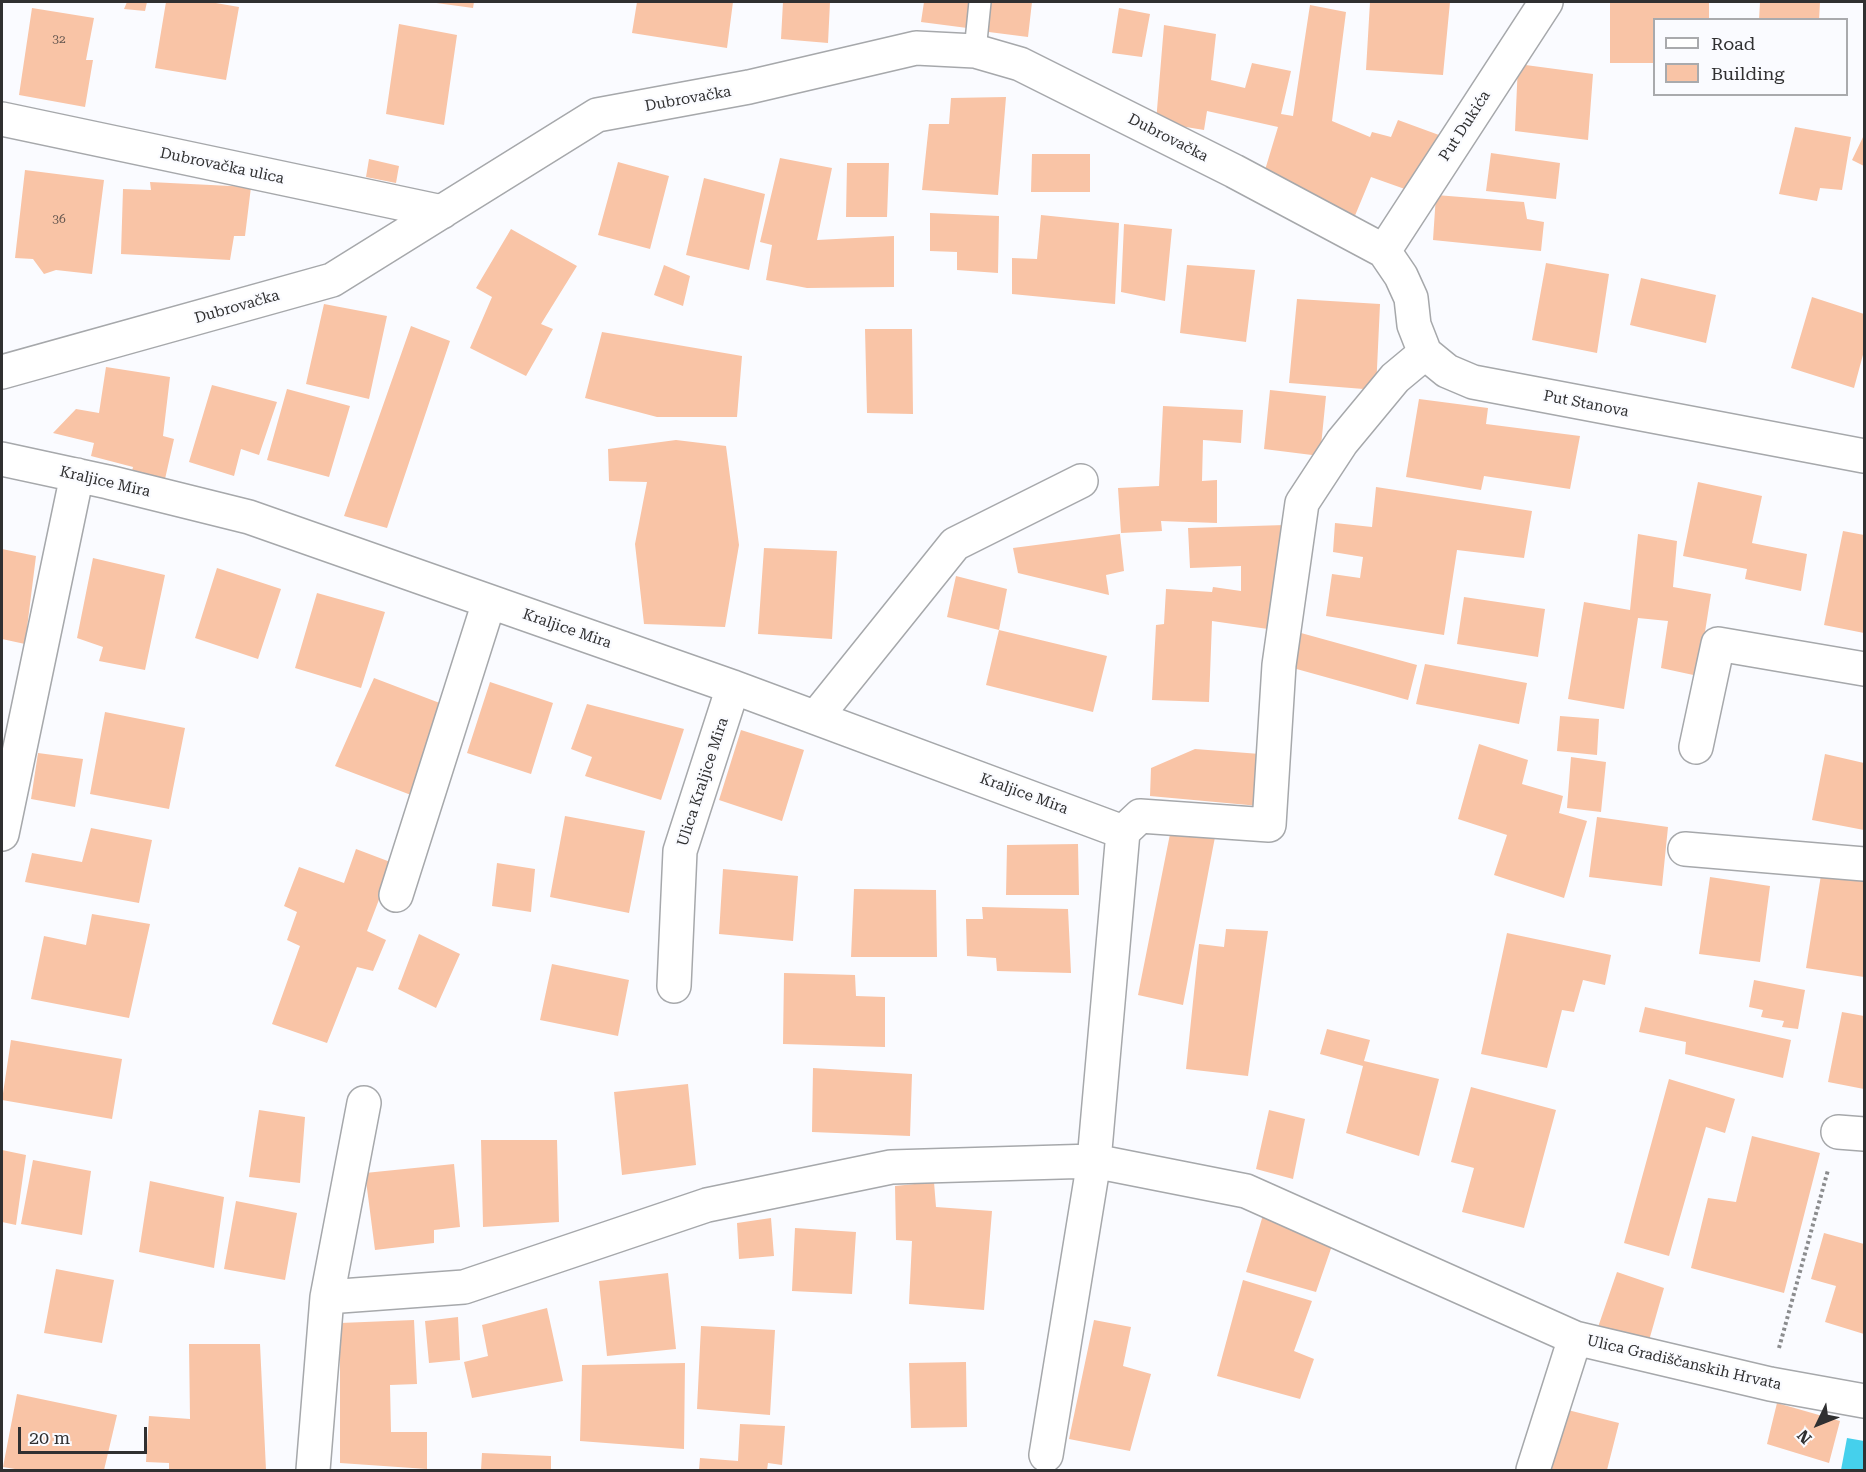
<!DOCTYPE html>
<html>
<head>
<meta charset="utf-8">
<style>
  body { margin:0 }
  #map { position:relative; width:1866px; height:1472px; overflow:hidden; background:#fafbff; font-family:"Roboto Serif",serif }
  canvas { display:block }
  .frame { position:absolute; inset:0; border:3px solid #303031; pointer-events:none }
  .legend { position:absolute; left:1653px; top:18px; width:195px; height:78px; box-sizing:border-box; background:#fafbff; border:2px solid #a9aaad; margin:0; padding:8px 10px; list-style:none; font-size:18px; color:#303031 }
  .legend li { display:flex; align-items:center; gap:12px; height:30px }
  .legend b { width:30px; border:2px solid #a9aaad }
  .north { position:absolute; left:1788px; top:1394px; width:60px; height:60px; -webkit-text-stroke:4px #fafbff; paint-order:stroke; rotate:227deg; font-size:16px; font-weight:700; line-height:24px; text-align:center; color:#303031 }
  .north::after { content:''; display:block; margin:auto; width:21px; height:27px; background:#303031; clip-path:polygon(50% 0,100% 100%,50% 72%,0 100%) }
  .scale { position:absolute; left:18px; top:1427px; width:129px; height:27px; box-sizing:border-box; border:3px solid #303031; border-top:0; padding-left:8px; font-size:18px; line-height:21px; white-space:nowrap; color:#303031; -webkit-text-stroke:4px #fafbff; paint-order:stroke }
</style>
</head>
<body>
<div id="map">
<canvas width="1866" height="1472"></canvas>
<div class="frame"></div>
<ul class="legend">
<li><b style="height:8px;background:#fff"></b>Road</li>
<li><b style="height:16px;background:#f9c4a6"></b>Building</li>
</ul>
<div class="north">N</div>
<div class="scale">20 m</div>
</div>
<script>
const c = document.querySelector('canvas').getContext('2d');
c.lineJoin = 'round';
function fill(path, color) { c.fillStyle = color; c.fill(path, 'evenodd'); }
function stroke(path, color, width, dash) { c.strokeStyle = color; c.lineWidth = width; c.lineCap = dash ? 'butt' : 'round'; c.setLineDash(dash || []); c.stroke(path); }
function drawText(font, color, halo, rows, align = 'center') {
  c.font = font + ' "Roboto Serif",serif'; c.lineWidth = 4.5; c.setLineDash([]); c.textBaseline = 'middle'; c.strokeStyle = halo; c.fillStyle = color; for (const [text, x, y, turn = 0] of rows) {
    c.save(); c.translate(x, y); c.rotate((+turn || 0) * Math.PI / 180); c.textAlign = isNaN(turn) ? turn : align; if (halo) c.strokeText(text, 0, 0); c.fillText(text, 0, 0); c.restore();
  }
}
const water = new Path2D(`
  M1847,1438L1864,1441V1470H1841Z`);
const building = new Path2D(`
  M127,2H147L145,11L124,9Z
  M166,2H210L239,7L226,80L155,68Z
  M429,2H474L473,8Z
  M637,2H733L727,48L632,33Z
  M783,2H830L828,43L781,39Z
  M924,2H977L975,29L921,22Z
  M984,2H1032L1028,37L981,31Z
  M1370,2H1450L1443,75L1366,70Z
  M1610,2H1709V20H1654V63H1610Z
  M1760,2H1820L1819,20H1759Z
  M1310,5L1346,12L1332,121L1370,137L1372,132L1391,137L1398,120L1439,135L1416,193L1371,177L1354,218L1265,170L1278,127L1207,111L1204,130L1156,122L1164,25L1216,34L1211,80L1245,88L1252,63L1291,71L1281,114L1293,116Z
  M32,8L94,18L86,60H93L85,107L19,95Z
  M1119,8L1150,14L1142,57L1112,53Z
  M399,24L457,35L444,125L386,114Z
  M1518,64L1593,74L1588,140L1515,131Z
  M1006,97L998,195L922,190L929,124H949L951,98Z
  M1795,127L1851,137L1842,190L1820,188L1817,201L1779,194Z
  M1864,135V166L1852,160Z
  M1491,153L1560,163L1556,199L1486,191Z
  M1032,154H1090V192H1031Z
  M780,158L832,168L817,240L894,236V287L807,288L766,280L772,245L760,242Z
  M369,159L399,166L396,183L366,177Z
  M618,162L669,176L650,249L598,235Z
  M847,163H889L887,217H846Z
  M25,170L104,180L92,274L56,270L44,274L33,259L15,258Z
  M704,178L765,194L749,270L686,255Z
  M150,182L251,187L245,236H234L230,260L121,254L123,189L151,190Z
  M1436,195L1524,202L1527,219L1544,222L1541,251L1433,240Z
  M930,213L999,216L998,273L957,270V252L930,251Z
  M1041,215L1119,223L1115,304L1012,294V258L1037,259Z
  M1124,224L1172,229L1165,301L1121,292Z
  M511,229L577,266L541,324L553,329L526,376L470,348L492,297L476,288Z
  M1546,263L1609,274L1597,353L1532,340Z
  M664,265L690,276L683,306L654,295Z
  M1187,265L1255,270L1246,342L1180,333Z
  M1641,278L1716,295L1706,343L1630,325Z
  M1812,297L1864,314V351L1854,388L1791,368Z
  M1297,299L1380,304L1376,390L1289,383Z
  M324,304L387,316L369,399L306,384Z
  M411,326L450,341L387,528L344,516Z
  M865,329H912L913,414L867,413Z
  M602,332L742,356L737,417H657L585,398Z
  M106,367L170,377L163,436L174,439L165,479L132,471L133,467L91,456L94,443L53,433L76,409L99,413Z
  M212,385L277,402L259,455L241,449L234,476L189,462Z
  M287,389L350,406L329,477L267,460Z
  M1270,390L1326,396L1320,456L1264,449Z
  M1419,399L1488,408L1486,424L1580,436L1570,489L1484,476L1481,490L1406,477Z
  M1163,406L1243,410L1241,443L1203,440L1202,481L1217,480V523L1161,521L1162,531L1121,533L1118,488L1159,486Z
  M676,440L726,446L739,545L725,627L644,624L635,544L647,482L609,481L608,449Z
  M1698,482L1762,496L1752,543L1807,554L1801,591L1745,579L1747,569L1683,556Z
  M1376,487L1532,511L1524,558L1457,550L1444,635L1326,616L1332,574L1360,578L1363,557L1333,552L1335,523L1372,527Z
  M1285,525L1275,630L1212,621L1209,702L1152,700L1156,625L1164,624L1166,589L1212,592L1213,587L1241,591V566L1190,568L1188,528Z
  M1843,531L1864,535V633L1824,625Z
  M1120,534L1124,571L1106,575L1109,595L1018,573L1013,548Z
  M1638,534L1677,541L1673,587L1711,594L1698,676L1661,668L1668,621L1638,618L1624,709L1568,699L1584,602L1630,610Z
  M764,548L837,551L832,639L758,634Z
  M2,549L36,556L25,644L2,639Z
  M93,558L165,575L145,670L99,661L103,647L77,638Z
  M217,568L281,589L258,659L195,638Z
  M956,576L1007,589L999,630L1107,656L1093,712L986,685L999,630L947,617Z
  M317,593L385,612L361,688L295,668Z
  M1464,597L1545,609L1538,657L1457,644Z
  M1301,633L1417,665L1408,700L1293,668Z
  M1425,664L1527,683L1519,724L1416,704Z
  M374,678L445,705L411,795L335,766Z
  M490,682L553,703L531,774L467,753Z
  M587,704L684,729L661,800L585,776L592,757L571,749Z
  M105,712L185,728L169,809L90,794Z
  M1560,716L1599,719L1597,755L1557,751Z
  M741,730L804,750L782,821L719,800Z
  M1479,744L1528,760L1522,784L1563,796L1559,813L1587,821L1564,898L1494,875L1507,835L1458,819Z
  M1195,749L1273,755L1270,807L1150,796L1151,768Z
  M38,753L83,759L75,807L31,799Z
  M1825,754L1864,763V830L1812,820Z
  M1571,757L1606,762L1601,812L1567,808Z
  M565,816L645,831L629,913L550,897Z
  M1597,817L1668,827L1662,886L1589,877Z
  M91,828L152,840L139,903L25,882L32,853L82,862Z
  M1171,829L1215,837L1183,1005L1138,995Z
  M1078,844L1079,895H1006L1007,845Z
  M356,849L393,863L367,931L386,940L373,971L357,967L327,1043L272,1024L300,946L287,940L297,912L284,906L299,867L344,883Z
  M497,863L535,869L531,912L492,906Z
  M723,869L798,876L793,941L719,934Z
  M1821,875L1864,881V977L1806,968Z
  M1710,877L1770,886L1760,962L1699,954Z
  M854,889L936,890L937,957H851Z
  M982,907L1068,909L1071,973L997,971L996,958L967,956L966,919H983Z
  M92,914L150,924L129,1018L31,999L44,936L86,945Z
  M1226,929L1268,931L1248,1076L1186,1069L1199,944L1224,947Z
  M1507,933L1611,955L1605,985L1583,980L1574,1012L1562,1010L1547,1068L1481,1054Z
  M419,934L460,954L436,1008L398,989Z
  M552,964L629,980L618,1036L540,1020Z
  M784,973L855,975L856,996L885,997V1047L783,1044Z
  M1754,980L1805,990L1798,1029L1782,1027L1784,1021L1761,1017L1763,1010L1749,1007Z
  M1645,1007L1791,1040L1783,1078L1685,1054L1686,1042L1639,1032Z
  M1842,1012L1864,1016V1089L1828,1082Z
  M1327,1029L1370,1040L1364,1061L1439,1079L1419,1156L1346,1133L1363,1066L1320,1054Z
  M11,1040L122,1059L112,1119L2,1100Z
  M813,1068L912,1074L910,1136L812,1132Z
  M1669,1079L1735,1099L1725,1133L1706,1127L1669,1256L1624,1243Z
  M688,1084L696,1165L622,1175L614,1092Z
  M1471,1087L1556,1110L1524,1228L1462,1212L1474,1168L1451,1162Z
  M259,1110L305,1117L300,1183L249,1177Z
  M1269,1110L1305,1119L1293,1179L1256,1169Z
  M1752,1136L1820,1153L1784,1293L1691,1268L1708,1198L1736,1202Z
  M481,1140H557L559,1222L483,1227Z
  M2,1150L26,1155L16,1225L2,1222Z
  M33,1160L91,1171L82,1235L21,1224Z
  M454,1164L460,1227L434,1230V1243L375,1250L365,1173Z
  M150,1181L224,1197L214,1268L139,1252Z
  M934,1182L936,1207L992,1211L984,1310L909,1304L912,1241L896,1240L895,1186Z
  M236,1201L297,1213L285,1280L224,1269Z
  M1263,1215L1335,1237L1316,1292L1246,1272Z
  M771,1218L774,1256L739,1259L737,1223Z
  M795,1228L856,1232L852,1294L792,1291Z
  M1824,1233L1864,1244V1334L1825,1322L1836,1286L1811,1279Z
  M56,1269L114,1280L102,1343L44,1333Z
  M1617,1272L1664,1288L1648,1344L1597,1330Z
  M668,1273L676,1349L607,1356L599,1281Z
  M1243,1280L1312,1301L1294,1351L1314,1359L1300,1399L1217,1376Z
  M547,1308L563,1381L472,1398L464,1362L488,1356L482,1325Z
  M458,1317L460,1360L429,1363L425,1321Z
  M414,1320L417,1384L390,1385L391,1432H427V1469L340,1463V1323Z
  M1094,1320L1131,1327L1123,1366L1151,1374L1130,1451L1069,1439Z
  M701,1326L775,1330L770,1415L697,1409Z
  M189,1344H260L266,1470H169V1463L146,1462L149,1416L190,1419Z
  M966,1362L967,1427L911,1428L909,1363Z
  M685,1363L684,1449L580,1441L582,1365Z
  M17,1394L117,1415L104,1470H21L3,1467Z
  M1777,1403L1840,1421L1829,1463L1767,1444Z
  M1560,1408L1619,1423L1607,1470H1543Z
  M740,1424L785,1426L782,1465L768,1463L767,1470H699L700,1458L738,1461Z
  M482,1453L551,1456V1470H481Z`);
const path = new Path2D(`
  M1779,1348L1828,1170`);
const lane = new Path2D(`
  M975,51L980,2`);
const street = new Path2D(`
  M2,119L442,212
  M1384,251L1546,2
  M1425,353L1395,378L1342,442L1302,503L1279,665L1269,825L1140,816L1123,832L1094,1161L1246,1191L1575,1338L1533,1470
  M2,372L332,280L597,115L749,87L916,48L975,51L1020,64L1234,171L1384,251L1401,276L1411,298L1414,325L1425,353L1447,371L1473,382L1864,456
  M2,459L108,482L249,517L733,687L1123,832
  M816,717L955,544L1081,481
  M1696,747L1718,644L1864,669
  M2,834L77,475
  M1685,849L1864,864
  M396,895L489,602
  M674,986L680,851L733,687
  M1838,1132L1864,1134
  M327,1297L364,1103
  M1575,1338L1770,1384L1864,1401
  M313,1470L327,1297L464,1287L707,1205L891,1167L1094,1161L1046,1455`);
const numberNames = [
  ["32",59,39],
  ["36",59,219]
];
const streetNames = [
  ["Dubrovačka",688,99,-10],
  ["Put Dukića",1465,126,-57],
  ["Dubrovačka",1168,138,27],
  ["Dubrovačka ulica",222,166,12],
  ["Dubrovačka",237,307,-16],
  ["Put Stanova",1586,404,11],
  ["Kraljice Mira",105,482,13],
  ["Kraljice Mira",567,629,19],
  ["Ulica Kraljice Mira",703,782,-72],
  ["Kraljice Mira",1024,794,20],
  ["Ulica Gradiščanskih Hrvata",1684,1363,13]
];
fill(water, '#45d0ec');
fill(building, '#f9c4a6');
stroke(lane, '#a6a8ab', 24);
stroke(street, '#a6a8ab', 36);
stroke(path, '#8b8c8e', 4, [3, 3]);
stroke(lane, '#fff', 21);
stroke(street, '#fff', 33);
drawText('12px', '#62554e', null, numberNames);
drawText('15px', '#303031', '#fafbff', streetNames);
</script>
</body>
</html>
